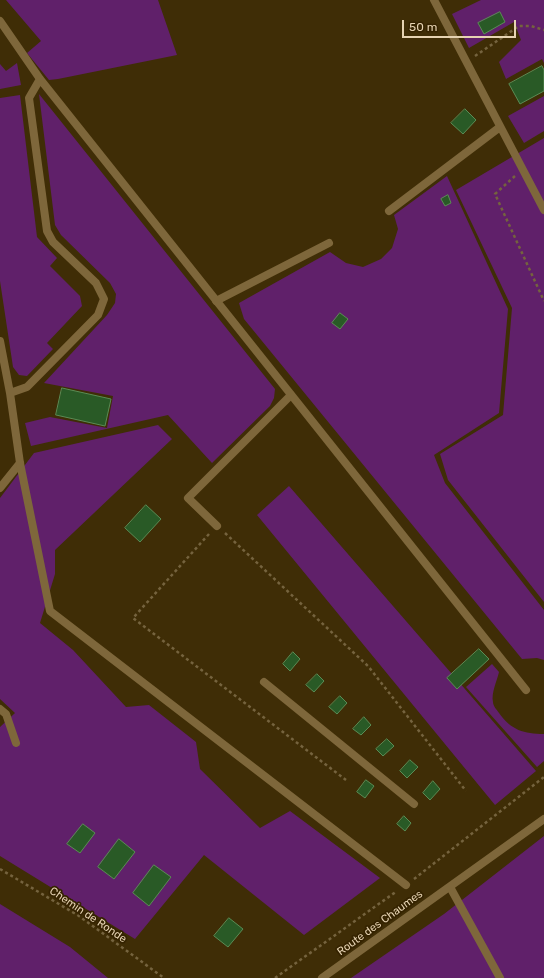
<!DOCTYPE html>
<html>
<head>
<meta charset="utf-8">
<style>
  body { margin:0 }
  #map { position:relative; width:544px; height:978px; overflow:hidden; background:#3f2d06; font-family:Rubik,sans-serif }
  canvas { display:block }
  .scale { position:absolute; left:402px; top:20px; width:114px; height:18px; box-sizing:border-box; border:2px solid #e6d3b2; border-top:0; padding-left:5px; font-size:12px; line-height:14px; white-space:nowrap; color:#e6d3b2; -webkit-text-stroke:3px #352300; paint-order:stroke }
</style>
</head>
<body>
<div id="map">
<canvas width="544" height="978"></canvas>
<div class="scale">50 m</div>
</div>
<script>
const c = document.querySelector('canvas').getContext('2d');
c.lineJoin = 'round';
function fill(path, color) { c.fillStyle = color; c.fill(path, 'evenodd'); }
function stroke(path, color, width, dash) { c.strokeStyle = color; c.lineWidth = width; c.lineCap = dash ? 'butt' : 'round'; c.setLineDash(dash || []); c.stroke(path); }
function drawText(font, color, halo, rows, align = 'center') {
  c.font = font + ' Rubik,sans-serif'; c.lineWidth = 3.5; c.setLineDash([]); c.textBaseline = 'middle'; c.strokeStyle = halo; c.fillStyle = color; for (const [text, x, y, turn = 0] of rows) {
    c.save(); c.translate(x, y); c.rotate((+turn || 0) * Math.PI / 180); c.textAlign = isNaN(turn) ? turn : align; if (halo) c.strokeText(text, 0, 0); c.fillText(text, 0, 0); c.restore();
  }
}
const green = new Path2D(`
  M6,0H158L177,55L58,79L49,80L27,53L41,41Z
  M481,0H544V63L542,59L506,79L499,62L521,40L514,22L469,48L452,14Z
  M17,63L21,85L0,89V64L6,71Z
  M39,94L275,389L274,398L270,406L212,463L168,415L31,446L25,423L50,417L107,428L113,396L44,383L107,315L115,303L116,294L110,283L61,235L55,225Z
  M20,95L37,237L57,258L50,266L80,296L82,306L47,343L53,349L27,376L19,375L13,367L0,281V98Z
  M544,96V131L524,143L508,116Z
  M544,138V602L448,480L440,454L503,415L512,308L456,190Z
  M447,176L508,309L499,413L434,455L445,483L544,610V660L537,658L522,659L244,319L239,303L330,252L346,263L363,267L381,259L392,248L398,229L394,215Z
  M158,425L172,439L55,550V574L40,623L73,650L126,707L149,705L196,742L200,769L260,828L290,811L380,878L304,935L204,855L135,939L0,856V727L15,713L0,699V498L34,453Z
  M289,486L536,771L495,805L257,515Z
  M492,664L499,672C497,681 491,693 493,702C493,706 497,710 499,713C511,730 524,734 544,734V761L537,767L466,687Z
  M544,836V978H351L444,914Z
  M0,904L70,947L108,978H0Z`);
const building = new Path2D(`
  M500,12L505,22L484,34L478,23Z
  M542,66L544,70V91L520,104L509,84Z
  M465,109L476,120L463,134L451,123Z
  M448,195L451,203L445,206L441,199Z
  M340,313L348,319L340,329L332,323Z
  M62,388L111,399L105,426L56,415Z
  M146,505L161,519L140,542L125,528Z
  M479,649L489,659L457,689L447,678Z
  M293,652L300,659L290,671L283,664Z
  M317,674L324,681L314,692L306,685Z
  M340,696L347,703L337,714L329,707Z
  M364,717L371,725L361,735L353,729Z
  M387,739L394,746L383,756L376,749Z
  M410,760L418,767L407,778L400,771Z
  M366,780L374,786L365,798L357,792Z
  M433,781L440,789L430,800L423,793Z
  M404,816L411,823L405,831L397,824Z
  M83,824L95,833L80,853L67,844Z
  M119,839L135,852L114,879L98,867Z
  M154,865L171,877L149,906L133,893Z
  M229,918L243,929L228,947L214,936Z`);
const path = new Path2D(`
  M475,56L519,26H531L544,30
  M515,176L495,194L544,301
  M225,533L368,666L466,791
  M209,534L133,618L346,780
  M0,869L79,916L164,978
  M414,879L544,777
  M275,978L397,891`);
const lane = new Path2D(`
  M434,0L544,210
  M389,211L500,127
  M216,301L329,243
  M0,488L20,463
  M217,526L188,498L291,395
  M264,682L414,804
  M0,709L6,714L16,743
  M450,887L500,978
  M322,978L544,819`);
const street = new Path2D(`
  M0,21L40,79L526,690
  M0,341L10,393L20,463L50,611L406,885
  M10,393L27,387L98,315L104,299L96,283L53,242L47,231L29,98L40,79`);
const streetNames = [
  ["Chemin de Ronde",88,915,34],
  ["Route des Chaumes",380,923,-36]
];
fill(green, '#60206a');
fill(building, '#295a26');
stroke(building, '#5a8c55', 1);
stroke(path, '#75633e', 2.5, [3, 3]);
stroke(lane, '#7e673b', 8);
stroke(street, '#7e673b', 8);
drawText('11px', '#e6d3b2', '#352300', streetNames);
</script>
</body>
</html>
